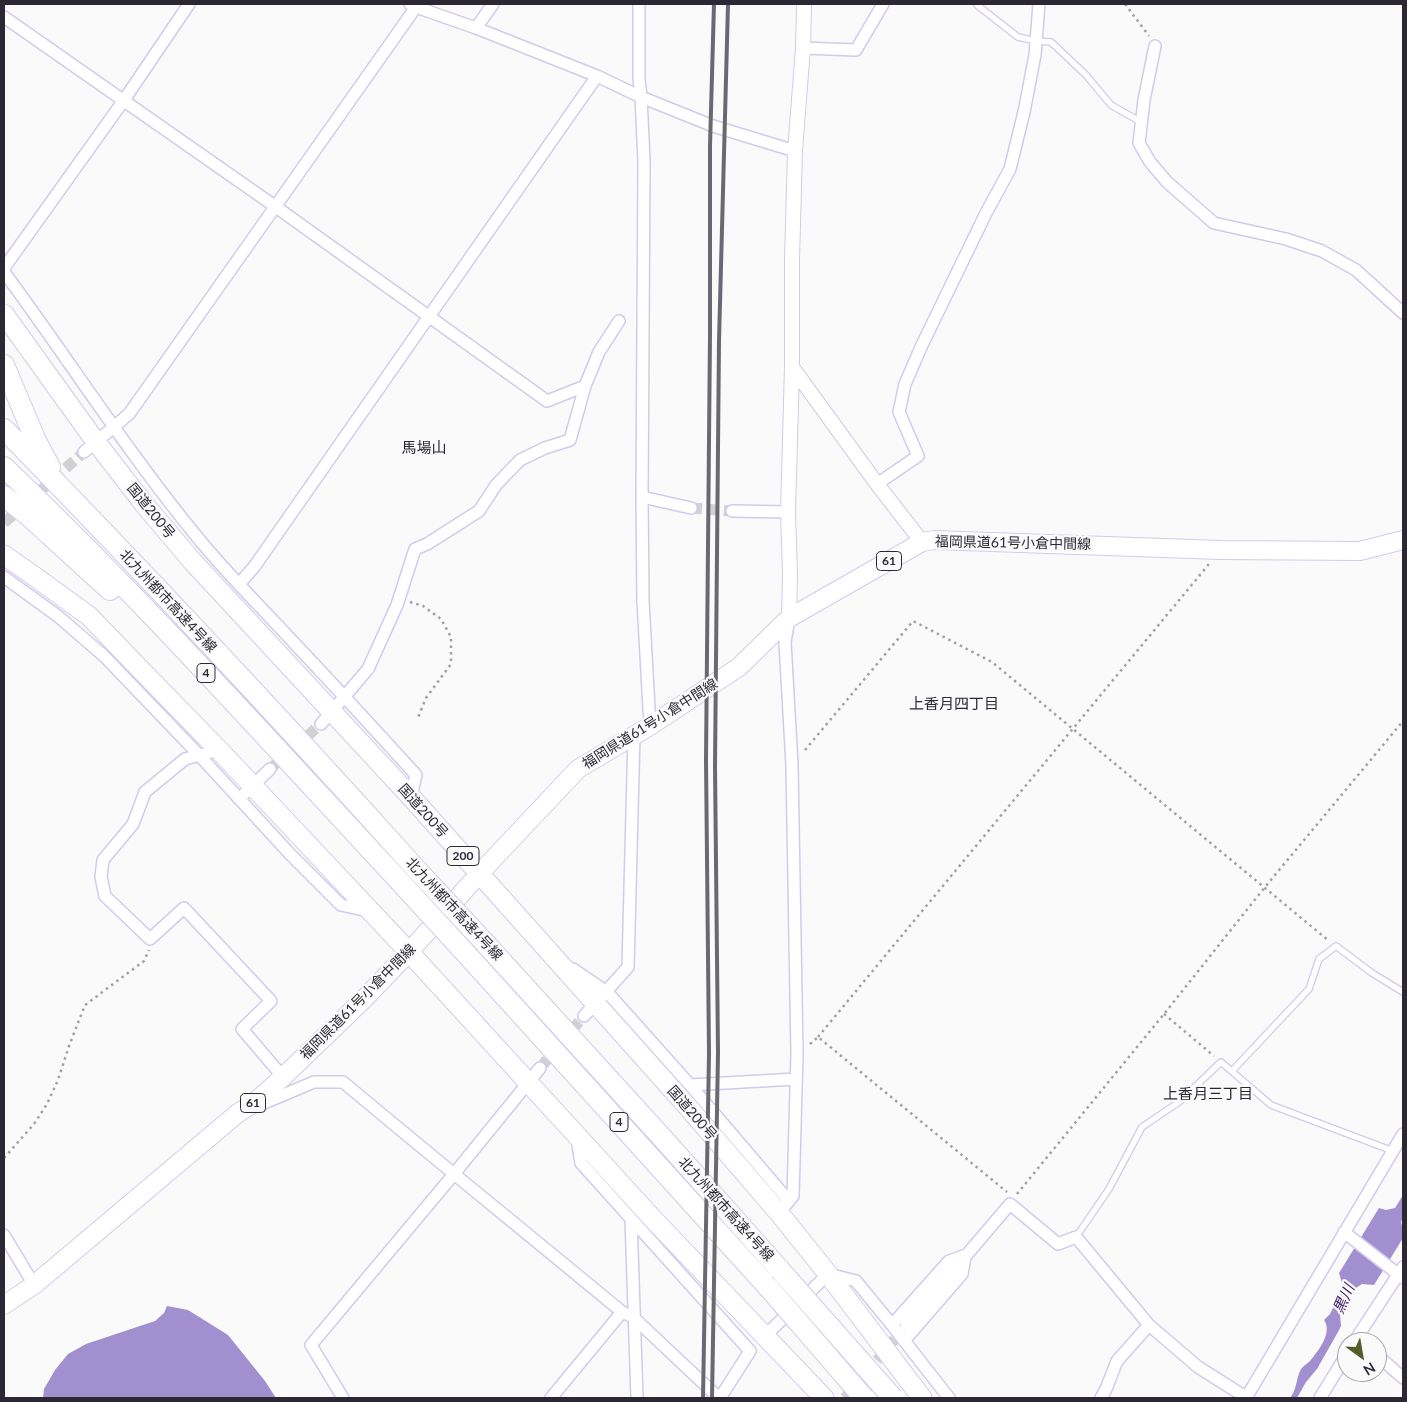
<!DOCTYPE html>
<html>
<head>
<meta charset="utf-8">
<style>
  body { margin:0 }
  #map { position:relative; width:1407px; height:1402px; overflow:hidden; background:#fafafa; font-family:Lato,sans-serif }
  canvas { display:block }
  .frame { position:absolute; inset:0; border:5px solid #2b2834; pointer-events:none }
  .north { position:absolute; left:1337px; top:1332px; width:50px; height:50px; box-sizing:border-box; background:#fafafa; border:1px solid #a7a6ab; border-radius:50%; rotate:148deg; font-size:14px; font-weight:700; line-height:20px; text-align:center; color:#2b2834 }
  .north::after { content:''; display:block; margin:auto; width:18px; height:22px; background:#545c2a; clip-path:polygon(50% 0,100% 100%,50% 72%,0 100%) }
</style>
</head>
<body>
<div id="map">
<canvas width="1407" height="1402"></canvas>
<div class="frame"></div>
<div class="north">N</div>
</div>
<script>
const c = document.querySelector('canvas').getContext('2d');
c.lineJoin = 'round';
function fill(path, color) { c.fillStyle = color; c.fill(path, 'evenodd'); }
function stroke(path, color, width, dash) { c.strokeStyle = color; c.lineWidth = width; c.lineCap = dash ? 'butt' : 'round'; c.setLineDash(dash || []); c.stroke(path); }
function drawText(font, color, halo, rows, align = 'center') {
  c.font = font + ' Lato,"Noto Sans JP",sans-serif'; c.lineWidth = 4.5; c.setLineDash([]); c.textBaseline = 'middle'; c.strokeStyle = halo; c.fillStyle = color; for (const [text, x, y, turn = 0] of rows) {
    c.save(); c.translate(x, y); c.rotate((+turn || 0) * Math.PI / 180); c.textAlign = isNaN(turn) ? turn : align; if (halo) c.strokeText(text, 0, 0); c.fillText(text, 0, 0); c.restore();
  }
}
const water = new Path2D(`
  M1403,1195V1217L1401,1222L1403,1230V1238L1374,1285L1362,1284L1347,1294L1341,1306L1340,1314L1341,1326L1338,1332L1317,1369L1306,1382L1297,1398H1290C1297,1390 1296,1378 1301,1369C1303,1366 1307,1364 1310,1361C1318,1351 1333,1333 1324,1320L1330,1314L1342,1290V1283L1339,1273L1379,1208L1386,1210L1395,1208Z
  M167,1306L188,1310L228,1335L265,1381L276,1398H43L44,1389L55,1370L68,1354L86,1344L155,1321L164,1313Z`);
const minorTunnel = new Path2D(`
  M691,508L732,511
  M4,523L84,452
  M270,769L321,724
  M540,1068L584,1016
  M845,1398L905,1327`);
const path = new Path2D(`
  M1125,4L1149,36
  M410,602L423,606L441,619L451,637V664L426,698L417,720
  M805,750L913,621L992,662L1329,941
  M1164,1014L1214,1056
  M818,1037L1209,564
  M810,1044L818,1037L1007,1192
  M4,1158L34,1124L47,1104L58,1080L69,1046L85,1005L144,961L149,950
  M1017,1194L1164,1014L1265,887L1403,721`);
const service = new Path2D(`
  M977,5L1018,37L1036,41L1051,42L1086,75L1111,105L1141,122
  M1232,1071L1309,989L1319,959L1336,946L1372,973L1403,992
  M1076,1237L1109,1189L1142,1127L1179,1102L1221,1062L1271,1105L1393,1151`);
const minor = new Path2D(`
  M410,4L416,7L476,28L597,76L641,97L713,126L795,151
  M639,4V79L641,97L644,161L642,497L643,601L650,726
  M4,17L276,207L547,401L585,386
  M476,28L493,4
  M1155,46L1144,100L1139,143L1150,162L1167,182L1214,223L1286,239L1322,251L1356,270L1403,313
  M803,48L856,50L883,4
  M4,268L124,100L189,4
  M4,272C69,360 128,453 198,538C228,575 263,609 295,644C336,687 376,731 416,775L411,797
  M84,452L129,414L416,7
  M877,484L918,456L899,412L905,384L922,345L986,213L1010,169L1024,112L1035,55L1039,4
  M642,497L691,508
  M732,511L788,512
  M4,577L59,617L104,656L199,755L290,854L341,905L368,911
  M239,584L254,567L597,76
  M321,724L368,669L397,605L415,549L427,544L479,511L496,485L520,460L545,448L570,440L585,386L599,352L619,321
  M219,750L185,759L145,792L133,824L103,860L101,877L105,896L150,939L184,908L271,1001L242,1029L283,1077
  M239,799L270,769
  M573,969L607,992L690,1085L789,1201
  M584,1016L628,967L634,735
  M690,1085L796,1079
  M257,1106L314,1082H343C435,1159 529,1235 622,1312L633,1317L719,1398
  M577,1139L581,1163L750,1351L720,1398
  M779,1213L793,1196L797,1054L792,765L785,642L789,619
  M631,1219L637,1398
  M1344,1232L1403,1278
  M4,1235L34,1285
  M892,1325L949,1261L966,1255
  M906,1326L1010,1204L1058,1244L1076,1237L1149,1325L1198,1367L1247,1398
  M764,1337L828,1274L856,1281L892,1325L949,1398
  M904,1341L962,1274L965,1257
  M1354,1342L1403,1267
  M1377,1355L1403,1378
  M343,1398L311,1345L454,1174L540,1068
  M551,1398L622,1312
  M1101,1398L1106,1389L1117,1361L1149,1325
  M1246,1398L1403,1134
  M1320,1398L1347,1354`);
const tertiary = new Path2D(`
  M792,367L877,484L922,542
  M789,618L790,574L788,512L792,367V259L795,151L803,48L804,4`);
const primary = new Path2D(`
  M4,1305L34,1285L238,1113L254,1103L283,1077L364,999L409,952L479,874L578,769L650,726L739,667L789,618L922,542L934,540L1221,550L1360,551L1403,540`);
const trunk = new Path2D(`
  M4,314L96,442L144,504L193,562L411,797L687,1106L779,1213L828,1274L922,1398
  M4,555L34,576L89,616L141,670L219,750L409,952L654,1220L824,1398`);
const motorway = new Path2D(`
  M4,365L36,441L50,467
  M4,429C145,573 283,721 418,871
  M4,467C143,600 272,744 403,885
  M4,496L31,518L110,590
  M485,943L667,1143L780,1270
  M470,958L768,1287`);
const rail = new Path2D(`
  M703,1398L709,1054L706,759L710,334V146L714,4
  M712,1398L718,1053L715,766L719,341L728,4`);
const motorwayBridge = new Path2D(`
  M418,871L485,943
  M403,885L470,958
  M780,1270L893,1398
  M768,1287L864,1398`);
const shields = [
  [889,561,25],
  [206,673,18],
  [463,856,32],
  [253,1103,25],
  [619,1122,18]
];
const shieldNames = [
  ["61",889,561],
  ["4",206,673],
  ["200",463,856],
  ["61",253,1103],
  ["4",619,1122]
];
const streetNames = [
  ["国道200号",151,511,51],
  ["福岡県道61号小倉中間線",1013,543,1],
  ["北九州都市高速4号線",168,601,47],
  ["福岡県道61号小倉中間線",650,724,-32],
  ["国道200号",423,811,48],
  ["北九州都市高速4号線",454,909,47],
  ["福岡県道61号小倉中間線",358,1002,-45],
  ["国道200号",692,1113,49],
  ["北九州都市高速4号線",726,1209,48]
];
const neighbourhoodNames = [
  ["馬場山",424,448],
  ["上香月四丁目",954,704],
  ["上香月三丁目",1208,1094]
];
const waterNames = [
  ["黒川",1344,1299,-66]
];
fill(water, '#a28fcf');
stroke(minorTunnel, '#d1d0d2', 11, [11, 5.5]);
stroke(service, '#d3caeb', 8);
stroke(minor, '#d3caeb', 14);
stroke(tertiary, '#d3caeb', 16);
stroke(primary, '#d3caeb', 20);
stroke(trunk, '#d3caeb', 21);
stroke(motorway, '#d3caeb', 22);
stroke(path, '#a1a0a5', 2.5, [2.5, 4]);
stroke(service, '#fff', 5.5);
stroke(minor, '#fff', 11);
stroke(tertiary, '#fff', 14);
stroke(primary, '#fff', 18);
stroke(trunk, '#fff', 19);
stroke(motorway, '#fff', 20);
stroke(rail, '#6a6870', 4);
stroke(motorwayBridge, '#d3caeb', 22, []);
stroke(motorwayBridge, '#fff', 20);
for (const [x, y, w] of shields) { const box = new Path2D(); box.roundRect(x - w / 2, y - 9.5, w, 19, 4); c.fillStyle = '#fafafa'; c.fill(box); stroke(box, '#2b2834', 1); }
drawText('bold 12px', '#2b2834', null, shieldNames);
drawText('14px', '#2b2834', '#fafafa', streetNames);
drawText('15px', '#2b2834', '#fafafa', neighbourhoodNames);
drawText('italic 15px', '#381864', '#fafafa', waterNames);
</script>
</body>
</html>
